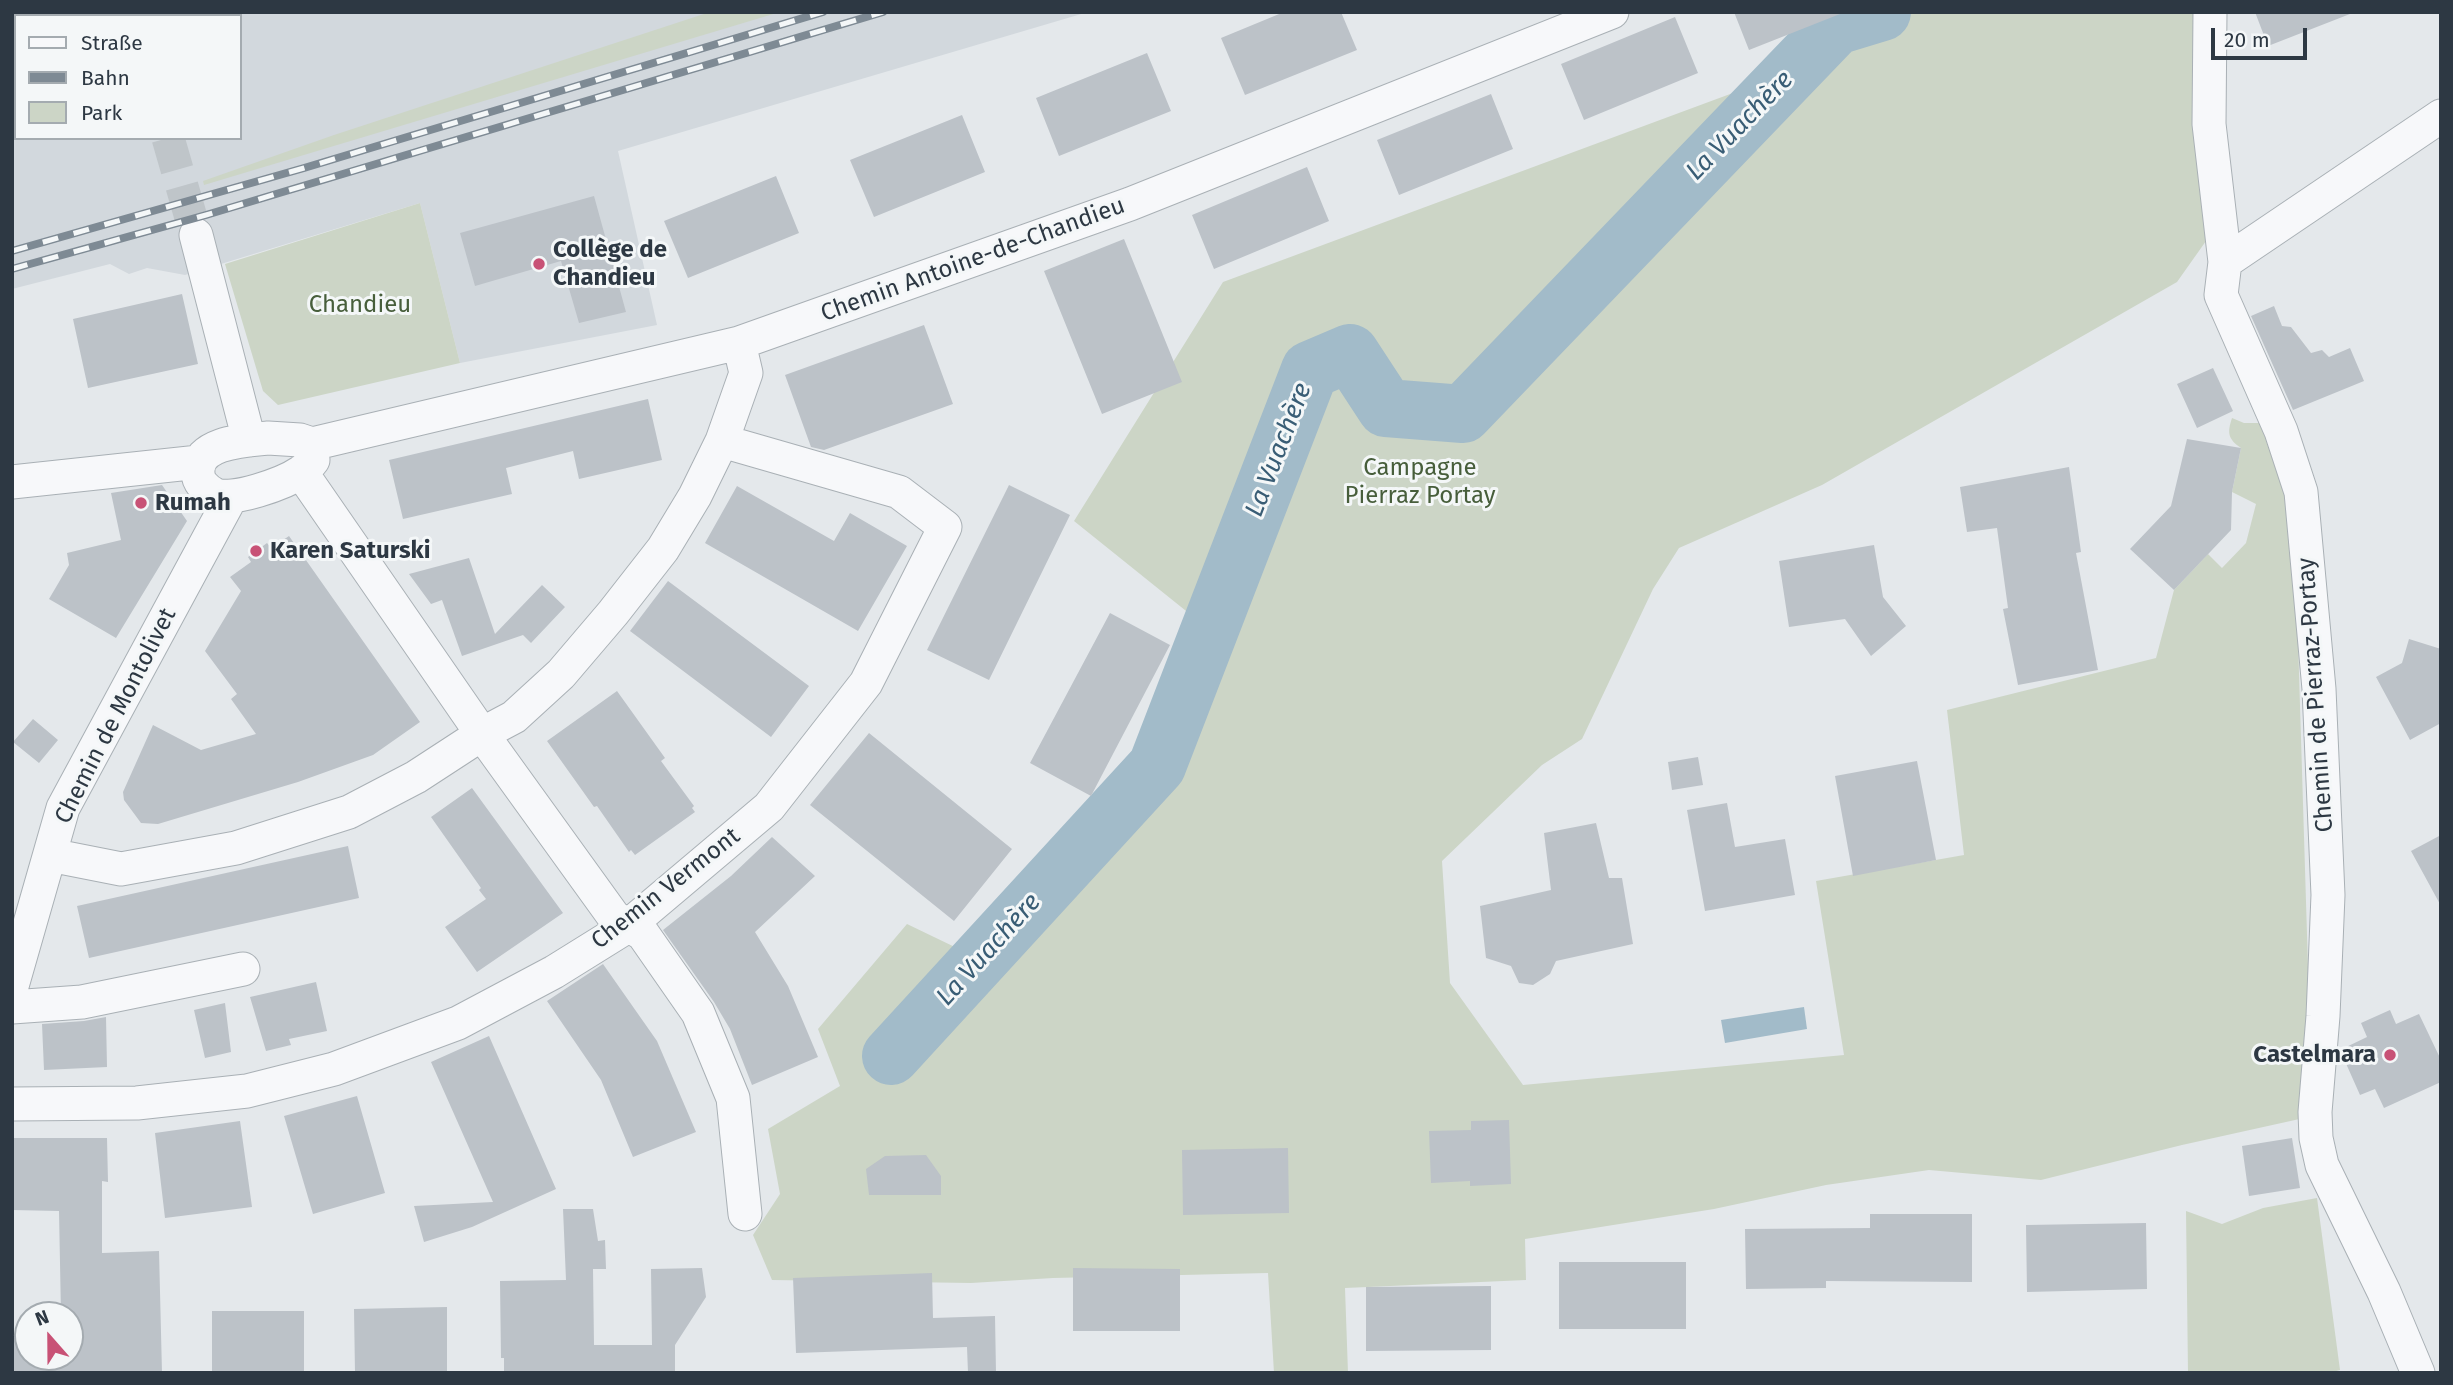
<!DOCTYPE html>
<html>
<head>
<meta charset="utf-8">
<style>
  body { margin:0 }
  #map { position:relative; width:2453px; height:1385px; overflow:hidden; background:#e4e8eb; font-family:"Fira Sans",sans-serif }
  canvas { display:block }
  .frame { position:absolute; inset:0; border:14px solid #2d3843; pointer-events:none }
  .legend { position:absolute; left:14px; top:14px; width:228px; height:126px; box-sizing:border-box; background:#f4f7f8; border:2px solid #a4abb0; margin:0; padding:9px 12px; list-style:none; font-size:21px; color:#2d3843 }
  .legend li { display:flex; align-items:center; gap:14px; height:35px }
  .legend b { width:35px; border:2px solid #a4abb0 }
  .north { position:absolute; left:14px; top:1301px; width:70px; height:70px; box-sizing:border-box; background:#f4f7f8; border:2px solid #a4abb0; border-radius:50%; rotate:339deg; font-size:19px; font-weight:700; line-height:28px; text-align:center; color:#2d3843 }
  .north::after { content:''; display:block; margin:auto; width:24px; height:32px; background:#c85276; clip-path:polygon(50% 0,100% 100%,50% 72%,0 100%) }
  .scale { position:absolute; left:2211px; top:28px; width:96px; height:32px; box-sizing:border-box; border:4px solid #2d3843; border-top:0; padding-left:9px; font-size:21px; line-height:24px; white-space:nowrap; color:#2d3843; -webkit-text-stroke:5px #f4f7f8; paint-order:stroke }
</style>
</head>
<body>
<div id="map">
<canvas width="2453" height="1385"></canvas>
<div class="frame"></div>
<ul class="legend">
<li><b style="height:9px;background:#f7f8fa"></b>Straße</li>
<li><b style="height:9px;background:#7e8a94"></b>Bahn</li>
<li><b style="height:19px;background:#ccd5c6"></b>Park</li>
</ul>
<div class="north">N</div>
<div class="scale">20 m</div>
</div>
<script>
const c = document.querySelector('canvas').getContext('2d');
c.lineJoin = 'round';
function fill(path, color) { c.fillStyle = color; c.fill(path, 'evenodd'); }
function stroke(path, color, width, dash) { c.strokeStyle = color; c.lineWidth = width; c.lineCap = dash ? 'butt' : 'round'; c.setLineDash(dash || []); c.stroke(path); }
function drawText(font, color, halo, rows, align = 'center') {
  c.font = font + ' "Fira Sans",sans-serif'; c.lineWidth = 6; c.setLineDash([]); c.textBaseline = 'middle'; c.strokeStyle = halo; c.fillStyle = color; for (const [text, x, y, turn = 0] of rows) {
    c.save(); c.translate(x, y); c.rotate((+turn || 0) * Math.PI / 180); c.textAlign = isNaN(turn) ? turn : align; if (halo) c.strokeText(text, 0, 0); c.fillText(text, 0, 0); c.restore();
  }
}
const built = new Path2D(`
  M21,12H1088L618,151L657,325L460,363L420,203L185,275L147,268L129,274L110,264L12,289V15ZM16,16H240V138H16Z`);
const green = new Path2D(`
  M710,12H780L204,185L203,181L334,135Z
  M1848,12H2197L2206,241L2177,282L1822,485L1679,548L1653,589L1582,739L1542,765L1442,861L1450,983L1523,1085L1844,1055L1816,881L1964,855L1947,710L2156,658L2174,590L2208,554L2222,568L2246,543L2256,504L2232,492L2241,448C2228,439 2227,433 2232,418L2244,423H2271L2295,542L2308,967L2304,1118L2182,1145L2041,1180L1929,1170L1826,1185L1714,1209L1525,1239L1526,1280L1345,1288L1348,1373H1274L1268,1273L1053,1278L971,1283L772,1280L753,1235L780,1194L768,1129L840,1086L818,1029L907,924L961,950L1016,925L1160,771L1211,631L1074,521L1223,282L1865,44Z
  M420,203L460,363L278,405L263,391L225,264Z
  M2317,1198L2340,1370L2329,1373H2188L2186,1211L2222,1224L2263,1208Z`);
const water = new Path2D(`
  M1804,1007L1807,1029L1725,1043L1721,1020Z`);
const river = new Path2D(`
  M891,1056L1157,766L1310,370L1350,353L1386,408L1463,414L1836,26L1882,12`);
const building = new Path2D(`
  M1284,12H1341L1357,50L1245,95L1221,38Z
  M1734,12H1840V14L1749,50Z
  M2255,12H2349L2350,14L2268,46Z
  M1675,17L1698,73L1584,120L1561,64Z
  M1147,53L1171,111L1059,156L1036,98Z
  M1491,94L1513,149L1399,195L1377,140Z
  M962,115L985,172L874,217L850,160Z
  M1307,167L1329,221L1214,269L1192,215Z
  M776,176L799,233L688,278L664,221Z
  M594,196L626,312L579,323L561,261L475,286L460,233Z
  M1124,239L1182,382L1102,414L1044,271Z
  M182,294L198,364L88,388L73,319Z
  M2274,306L2282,326L2291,327L2311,353L2322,350L2329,357L2350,348L2364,381L2293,410L2251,316Z
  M924,325L953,404L824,450L811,447L785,375Z
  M2213,368L2233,411L2197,428L2177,384Z
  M648,399L662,460L579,479L573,451L506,468L512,494L403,519L389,460Z
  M2187,439L2241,448L2232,492L2231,530L2174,590L2130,549L2171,506Z
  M2069,467L2081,552L2076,553L2098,670L2018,685L2003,609L2008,608L1997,528L1967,532L1960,487Z
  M162,485L187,521L116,638L49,599L69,565L67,553L121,540L111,493Z
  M1009,485L1070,515L989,680L927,650Z
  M737,486L834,541L850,513L907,546L858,631L705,543Z
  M289,536L420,722L373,755L298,782L158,824L141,823L124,800L123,792L153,725L201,750L256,734L231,699L237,694L205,651L241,591L230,577L251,562L248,557L267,543L271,548Z
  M1874,545L1883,597L1906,626L1871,656L1845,619L1789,627L1779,561Z
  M469,558L495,634L542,585L565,607L531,643L523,635L462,656L442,600L431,604L409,574Z
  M668,581L809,686L771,737L630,631Z
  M1110,613L1170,645L1091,796L1030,763Z
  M2409,639L2441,649V723L2410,740L2376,677L2402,663Z
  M617,691L665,758L661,761L694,806L692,808L695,812L635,855L631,850L629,852L597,806L594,807L547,741Z
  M33,719L58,740L39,763L13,742Z
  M869,733L1012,849L954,921L810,805Z
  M1698,757L1703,785L1672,790L1668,762Z
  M1917,761L1936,860L1853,876L1835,776Z
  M472,788L563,913L477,972L445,927L486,899L479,890L481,888L431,817Z
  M1727,803L1735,847L1785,839L1795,895L1705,911L1687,810Z
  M1596,823L1609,878H1622L1633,944L1556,961L1550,974L1533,985L1519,983L1511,966L1486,958L1480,906L1551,890L1544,833Z
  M2441,835V906L2411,851Z
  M772,837L815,876L755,932L788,986L818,1057L752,1085L730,1029L714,1002L663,930L731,876Z
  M348,846L359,898L89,958L77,906Z
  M603,964L657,1041L696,1132L633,1157L601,1080L547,1001Z
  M316,982L327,1031L289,1039L291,1045L266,1051L250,997Z
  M225,1003L231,1052L205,1058L194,1010Z
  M2390,1010L2396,1024L2419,1014L2441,1060V1082L2384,1108L2375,1089L2360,1095L2340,1050L2367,1037L2361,1023Z
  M106,1017L107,1067L44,1070L42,1024L84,1021Z
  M489,1036L556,1189L472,1227L424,1242L414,1206L493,1202L431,1062Z
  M357,1096L385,1193L313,1214L284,1116Z
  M1509,1120L1511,1184L1470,1186V1181L1431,1183L1429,1131L1471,1130V1121Z
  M240,1121L252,1207L165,1218L155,1133Z
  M12,1138H107L108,1182L102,1181V1253L159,1251L162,1373H12V1338H28V1357H70V1315H61L59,1211L12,1210Z
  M2292,1138L2300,1188L2249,1196L2242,1146Z
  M1288,1148L1289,1213L1183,1215L1182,1150Z
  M926,1155L941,1176V1195H869L866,1169L885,1156Z
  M563,1209H593L598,1241L605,1240L606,1269H593L594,1345H652L651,1269L702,1268L706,1297L675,1345V1373H504V1358H501L500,1281L566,1280Z
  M1870,1214H1972V1282L1826,1281V1288L1746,1289L1745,1229L1870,1228Z
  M2146,1223L2147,1289L2027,1292L2026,1225Z
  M1559,1262H1686V1329H1559Z
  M1073,1268L1180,1269V1331H1073Z
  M932,1273L933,1318L995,1316L996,1373H968L967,1347L796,1353L793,1278Z
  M1491,1286V1350L1366,1351V1287Z
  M447,1307V1373H355L354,1309Z
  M212,1311H304V1373H212Z`);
const minorTunnel = new Path2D(`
  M131,12L132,16
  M168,138L196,235`);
const minor = new Path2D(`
  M2210,12L2209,124L2225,262L2221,295L2281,431L2301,492L2319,689L2328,895L2323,1016L2315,1112L2316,1138L2322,1165L2384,1292L2418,1373
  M196,235L249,440
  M2225,262L2441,116
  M268,438L300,440L312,444L313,460C310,464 306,469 301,472C285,483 231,503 214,494C206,490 198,482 198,473C195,442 247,440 268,438Z
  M312,444L739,343L1130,204L1612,12
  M301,472L482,734L614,917L643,934L698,1013L733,1098L745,1214
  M12,482L199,462
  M50,855L121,869L236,848L349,812L416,777L482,734L514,717L561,674L613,613L663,549L695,496L722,441L746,373L739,343
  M12,986L63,808L231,497
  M12,1007L82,1002L243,969
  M12,1104L137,1103L247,1091L334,1069L458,1023L554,972L628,926L769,807L866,683L945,527L899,492L722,441`);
const rail = new Path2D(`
  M59,16L68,12
  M109,16L118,12
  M12,34L16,33
  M12,53L16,52
  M12,251L304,168L823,12
  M12,269L206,215L883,12`);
const markers = [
  [539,264,7,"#c85276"],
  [141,503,7,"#c85276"],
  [256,551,7,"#c85276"],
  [2390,1055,7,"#c85276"]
];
const poiNames = [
  ["Collège de",553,250],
  ["Chandieu",553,278],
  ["Rumah",155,503],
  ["Karen Saturski",270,551],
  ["Castelmara",2376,1055,"right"]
];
const streetNames = [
  ["Chemin Antoine-de-Chandieu",973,260,-20],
  ["Chemin de Pierraz-Portay",2316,695,-94],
  ["Chemin de Montolivet",116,716,-63],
  ["Chemin Vermont",666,889,-38]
];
const parkNames = [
  ["Chandieu",360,305],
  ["Campagne",1420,468],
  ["Pierraz Portay",1420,496]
];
const waterNames = [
  ["La Vuachère",1740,126,-46],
  ["La Vuachère",1279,450,-69],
  ["La Vuachère",989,950,-48]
];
fill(built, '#d2d8dd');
fill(green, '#ccd5c6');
fill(water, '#a2bbc9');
stroke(river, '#a2bbc9', 58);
fill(building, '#bcc2c8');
stroke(minorTunnel, '#bfc5c9', 33, [33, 17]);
stroke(minor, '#a9b0b5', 35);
stroke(minor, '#f7f8fa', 33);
stroke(rail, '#7e8a94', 8);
stroke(rail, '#f4f7f8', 5, [16]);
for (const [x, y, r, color] of markers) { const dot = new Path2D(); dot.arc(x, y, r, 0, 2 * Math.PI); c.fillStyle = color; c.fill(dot); stroke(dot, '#f4f7f8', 2.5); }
drawText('bold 24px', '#2d3843', '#f4f7f8', poiNames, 'left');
drawText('24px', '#2d3843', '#f4f7f8', streetNames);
drawText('24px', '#475e3b', '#f4f7f8', parkNames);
drawText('italic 26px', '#395d75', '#f4f7f8', waterNames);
</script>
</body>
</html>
